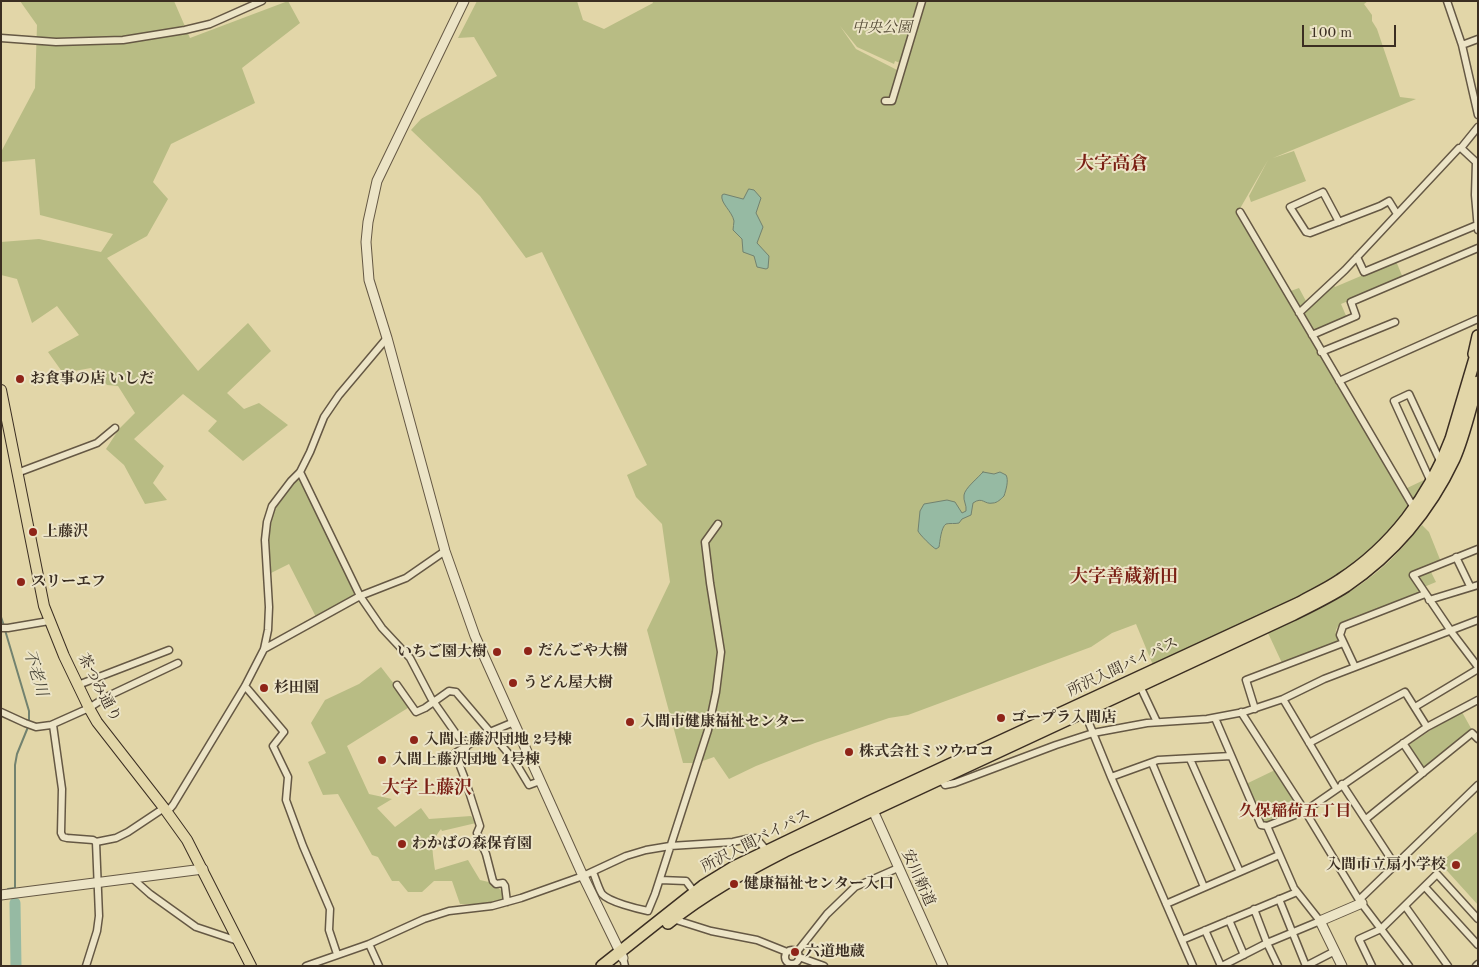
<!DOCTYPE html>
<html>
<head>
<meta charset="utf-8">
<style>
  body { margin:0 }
  #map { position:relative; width:1479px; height:967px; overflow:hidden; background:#e2d6a8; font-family:"Old Standard TT",serif }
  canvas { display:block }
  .frame { position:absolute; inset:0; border:2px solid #3b2e22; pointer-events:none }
  .scale { position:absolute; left:1302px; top:25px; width:94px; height:22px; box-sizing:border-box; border:2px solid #3b2e22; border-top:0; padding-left:6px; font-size:15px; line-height:18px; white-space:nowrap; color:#3b2e22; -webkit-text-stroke:4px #ece4c6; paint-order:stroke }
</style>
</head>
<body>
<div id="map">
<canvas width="1479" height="967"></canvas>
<div class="frame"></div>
<div class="scale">100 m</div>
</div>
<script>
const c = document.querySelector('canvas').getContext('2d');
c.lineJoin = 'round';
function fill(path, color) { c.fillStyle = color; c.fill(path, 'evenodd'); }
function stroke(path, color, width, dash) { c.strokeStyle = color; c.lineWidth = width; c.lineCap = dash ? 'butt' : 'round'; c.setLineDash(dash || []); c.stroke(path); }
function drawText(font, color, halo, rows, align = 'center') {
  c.font = font + ' "Old Standard TT","Noto Serif JP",serif'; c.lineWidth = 4; c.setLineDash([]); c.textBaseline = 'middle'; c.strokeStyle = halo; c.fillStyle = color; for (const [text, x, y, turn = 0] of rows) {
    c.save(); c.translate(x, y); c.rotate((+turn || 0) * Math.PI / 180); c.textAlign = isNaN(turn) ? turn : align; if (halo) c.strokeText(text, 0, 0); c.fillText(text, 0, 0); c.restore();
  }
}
const green = new Path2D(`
  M20,1H174L190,38L288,1L300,23L242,68L255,103L171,144L153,182L168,199L147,236L107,258L198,371L248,323L271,351L227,393L244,409L259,403L288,425L243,461L208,431L217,421L183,394L134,439L164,466L153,483L167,500L145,504L124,465L106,449L119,429L135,413L118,386L107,385L91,368L63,373L48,352L79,335L57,306L32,323L17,279L1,275V242L39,239L101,252L113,234L40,215L35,159L1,162V152L35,88L37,25Z
  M477,1H577L583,20L604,29L653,3L652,1H918L900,63L895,61L894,64L857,47L840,26L856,49L903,73L925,1H1368L1364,4L1372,15V21L1377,29L1400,97L1416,99L1273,158L1294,151L1306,181L1251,202L1249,196L1268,160L1238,212L1409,505L1390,530L1350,568L1316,588L1153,665L1136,624L1112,633L1091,647L908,715L889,718L815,743L756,766L729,779L714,757L697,763H683L647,630L670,582L662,524L636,497L627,475L647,465L542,252L526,258L480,196L411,130L421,119L497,76L474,37L458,38Z
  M1396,261L1403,278L1341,304L1347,318L1315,331L1311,330L1302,316L1303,312L1333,284L1335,287Z
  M1299,288L1307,303L1301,309L1296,307L1288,292Z
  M304,473L365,598L317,619L289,564L269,574C269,552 267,528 276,507C282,494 294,483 304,473Z
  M1424,480L1412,501L1405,489Z
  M1422,525L1429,532L1441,562L1411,574L1420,590L1419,594L1340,624C1334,630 1335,634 1339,642L1282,663L1268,633C1310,614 1351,596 1385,565C1399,553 1410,538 1422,525Z
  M1430,570L1436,582L1424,587L1418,577V575Z
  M381,667L411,706L347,746L369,794L392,799L377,808L395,827L421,808L429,819L471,816L476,823L442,831L441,829C429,844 433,852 435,870L468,860L480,880L493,883L508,897L487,904H460L452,881H434L422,892H408L399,881H392L378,857L372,855L338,794L323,795L308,762L326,753L311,723L325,700L359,684Z
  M1462,712L1472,730L1425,769H1422L1409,748L1410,744L1452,716Z
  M1275,770L1299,806L1298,810L1267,824L1263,823L1246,784Z
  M1478,831V905L1440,863Z`);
const water = new Path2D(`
  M749,189L754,190L761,198L756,213L763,227L757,243L769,256L768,268L766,269L757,267L754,256L743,252L742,239L733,230C733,227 734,224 734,221C732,211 720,203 722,195L724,194L743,199Z
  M983,472L994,474L1000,472L1006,475C1009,480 1006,490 1004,496C1001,499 997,503 993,503C984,505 983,496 973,503L971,515L962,519L959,523C956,524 949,523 946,524C941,527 940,542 939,547L936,549C933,548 919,534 918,531L920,511L924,504L947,500L955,502L962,513L966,511C967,505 963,501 964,495C965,488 978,478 983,472Z`);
const stream = new Path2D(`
  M1,617L4,626
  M5,630L29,711V722
  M8,889L15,888V765L17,754L28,727`);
const river = new Path2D(`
  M15,903L16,966`);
const minor = new Path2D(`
  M1447,1L1462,45L1478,115
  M1,38L56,42L123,40L185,30L210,24L262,1
  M1462,45L1478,39
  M885,101H892L922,1
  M1461,148L1476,162L1475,195L1478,230
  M1240,212L1414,508
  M1339,222L1323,192L1290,207L1306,232L1310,233L1380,206L1389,201L1397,214
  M1357,257L1364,272L1477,225
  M1299,313L1345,270L1459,148H1461L1478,127
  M1312,335L1356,316L1351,302L1478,248
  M1321,352L1395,322
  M1339,381L1478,319
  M300,472L360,596L382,628L410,658L431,698L466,748
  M17,473L97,443L115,428
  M1431,482L1394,401L1409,394L1441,463
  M1478,549L1413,575L1453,634L1478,667
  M1456,557L1470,586
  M1429,600L1478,585
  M1,628H8L49,621
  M264,649L360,596L406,578L445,551
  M1355,667L1340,635L1343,626L1425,594
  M78,685L169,650
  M397,685L416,712L425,708L449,691L456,692L514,760L529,785L540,781
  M245,686L284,732L273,746L288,777L286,800L303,846L330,909L329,930L337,954
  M1140,686L1157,722
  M1283,699L1336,788
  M1415,707L1478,669
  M1255,709L1246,680L1343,643
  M1084,711L1111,777L1193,966
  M1,712L25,723L36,727L51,725L89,708L106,697L178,663
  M1215,718L1261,825L1267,826L1305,811L1241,712
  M53,725L62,789L61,833L63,837L67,838L93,840L96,842L116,838L128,832L164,808
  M1309,743L1405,692L1427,727
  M1403,743L1423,773
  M1190,759L1240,872
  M1152,763L1204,887
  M1111,777L1158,760L1231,756
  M941,779L945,785L955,783L1056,745L1093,733L1147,723L1207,719L1244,712L1283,699L1324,679L1478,620
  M1342,784L1395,865
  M167,812L173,805L245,686L264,649L268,630L269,607L265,540L267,522L272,506L291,481L300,472L310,452L324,417L339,395L387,338
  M1366,819L1472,733L1478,739
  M593,872C595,877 599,890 602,894C609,902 638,909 648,911L655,894L708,730L716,692L721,652L710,583L705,542L718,524
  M132,878L150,894L196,927L238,941
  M660,880L686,881L695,893
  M1425,887L1478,945
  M1279,899L1306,966
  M1359,900L1478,785
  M507,902L505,886L503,883L496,884L493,881L486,854L477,833L480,826L465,779L455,753L490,732L514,722
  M1166,904L1279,855
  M1405,906L1448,966
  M1254,909L1267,943L1278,966
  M673,919L711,931L757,940L787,952
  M1229,920L1244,955
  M1205,930L1221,966
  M1182,940L1297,892
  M369,944L379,966
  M785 957a7 7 0 1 1 14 0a7 7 0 1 1-14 0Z
  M797,952L827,914L855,887L898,868
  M799,957L824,966
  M623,958L625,966
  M86,966L97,931L99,916L96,842
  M306,966L369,944L424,919L449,911L492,906L521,898L583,876L626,856L646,850L670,846L733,842L751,838H756L767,851
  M1222,966L1267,943L1320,921L1294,888L1267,826
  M1306,966L1335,951
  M1372,966L1359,939L1381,929L1437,874L1478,919
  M1409,966L1359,900L1305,811L1427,727L1478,700
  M1476,966L1478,964`);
const tertiary = new Path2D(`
  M464,1L377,181L368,222L366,242L369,280L387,338L445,551L475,636L583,876L623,958
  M871,806L943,966
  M1,895L203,869
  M1342,966L1320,921L1362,903`);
const primary = new Path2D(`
  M1,390L44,606L64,656L89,708L97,722L164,808L187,840L251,966`);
const trunk = new Path2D(`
  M1474,354L1478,336
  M668,923C704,894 744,872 785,851L1292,615C1310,606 1329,597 1346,586C1393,554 1430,510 1454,459C1465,434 1470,407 1478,382
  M602,966L703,886L734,867L869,802L1299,603C1313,595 1327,589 1340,580C1391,547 1430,496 1451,439L1478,348`);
const markers = [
  [20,379,5,"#8f2418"],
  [33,532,5,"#8f2418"],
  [21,582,5,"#8f2418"],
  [528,651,5,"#8f2418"],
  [497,652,5,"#8f2418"],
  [513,683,5,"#8f2418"],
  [264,688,5,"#8f2418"],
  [1001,718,5,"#8f2418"],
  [630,722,5,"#8f2418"],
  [414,740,5,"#8f2418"],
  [849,752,5,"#8f2418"],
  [382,760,5,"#8f2418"],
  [402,844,5,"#8f2418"],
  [1456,865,5,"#8f2418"],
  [734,884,5,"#8f2418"],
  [795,952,5,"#8f2418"]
];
const parkNames = [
  ["中央公園",882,28]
];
const poiNames = [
  ["お食事の店 いしだ",30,379],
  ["上藤沢",43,532],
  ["スリーエフ",31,582],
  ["だんごや大樹",538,651],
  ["いちご園大樹",487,652,"right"],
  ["うどん屋大樹",523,683],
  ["杉田園",274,688],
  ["ゴープラ入間店",1011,718],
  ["入間市健康福祉センター",640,722],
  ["入間上藤沢団地 2号棟",424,740],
  ["株式会社ミツウロコ",859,752],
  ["入間上藤沢団地 4号棟",392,760],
  ["わかばの森保育園",412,844],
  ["入間市立扇小学校",1446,865,"right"],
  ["健康福祉センター入口",744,884],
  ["六道地蔵",805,952]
];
const streetNames = [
  ["所沢入間バイパス",1123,667,-25],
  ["茶つみ通り",99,688,62],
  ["所沢入間バイパス",756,841,-27],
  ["安川新道",918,878,66]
];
const waterNames = [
  ["不老川",35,673,73]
];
const neighbourhoodNames = [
  ["久保稲荷五丁目",1295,812]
];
const quarterNames = [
  ["大字高倉",1112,164],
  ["大字善蔵新田",1124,577],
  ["大字上藤沢",427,788]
];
fill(green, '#b8bc84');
fill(water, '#96baa3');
stroke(water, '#72826f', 1);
stroke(stream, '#72826f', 2);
stroke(river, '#96baa3', 11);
stroke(minor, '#655844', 9);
stroke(tertiary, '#655844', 11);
stroke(primary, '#3b2e22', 12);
stroke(trunk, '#3b2e22', 14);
stroke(minor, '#ece4c6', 6);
stroke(tertiary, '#ece4c6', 9);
stroke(primary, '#e2d6a8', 10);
stroke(trunk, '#e2d6a8', 11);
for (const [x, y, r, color] of markers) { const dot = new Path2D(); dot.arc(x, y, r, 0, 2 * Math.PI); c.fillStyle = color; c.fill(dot); stroke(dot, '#ece4c6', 2); }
drawText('italic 15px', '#544a36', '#ece4c6', parkNames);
drawText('bold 15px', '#3b2e22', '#ece4c6', poiNames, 'left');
drawText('15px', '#3b2e22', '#ece4c6', streetNames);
drawText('italic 16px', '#4d4a3c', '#ece4c6', waterNames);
drawText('bold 16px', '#7a1f14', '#ece4c6', neighbourhoodNames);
drawText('bold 18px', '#7a1f14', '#ece4c6', quarterNames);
</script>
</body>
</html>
